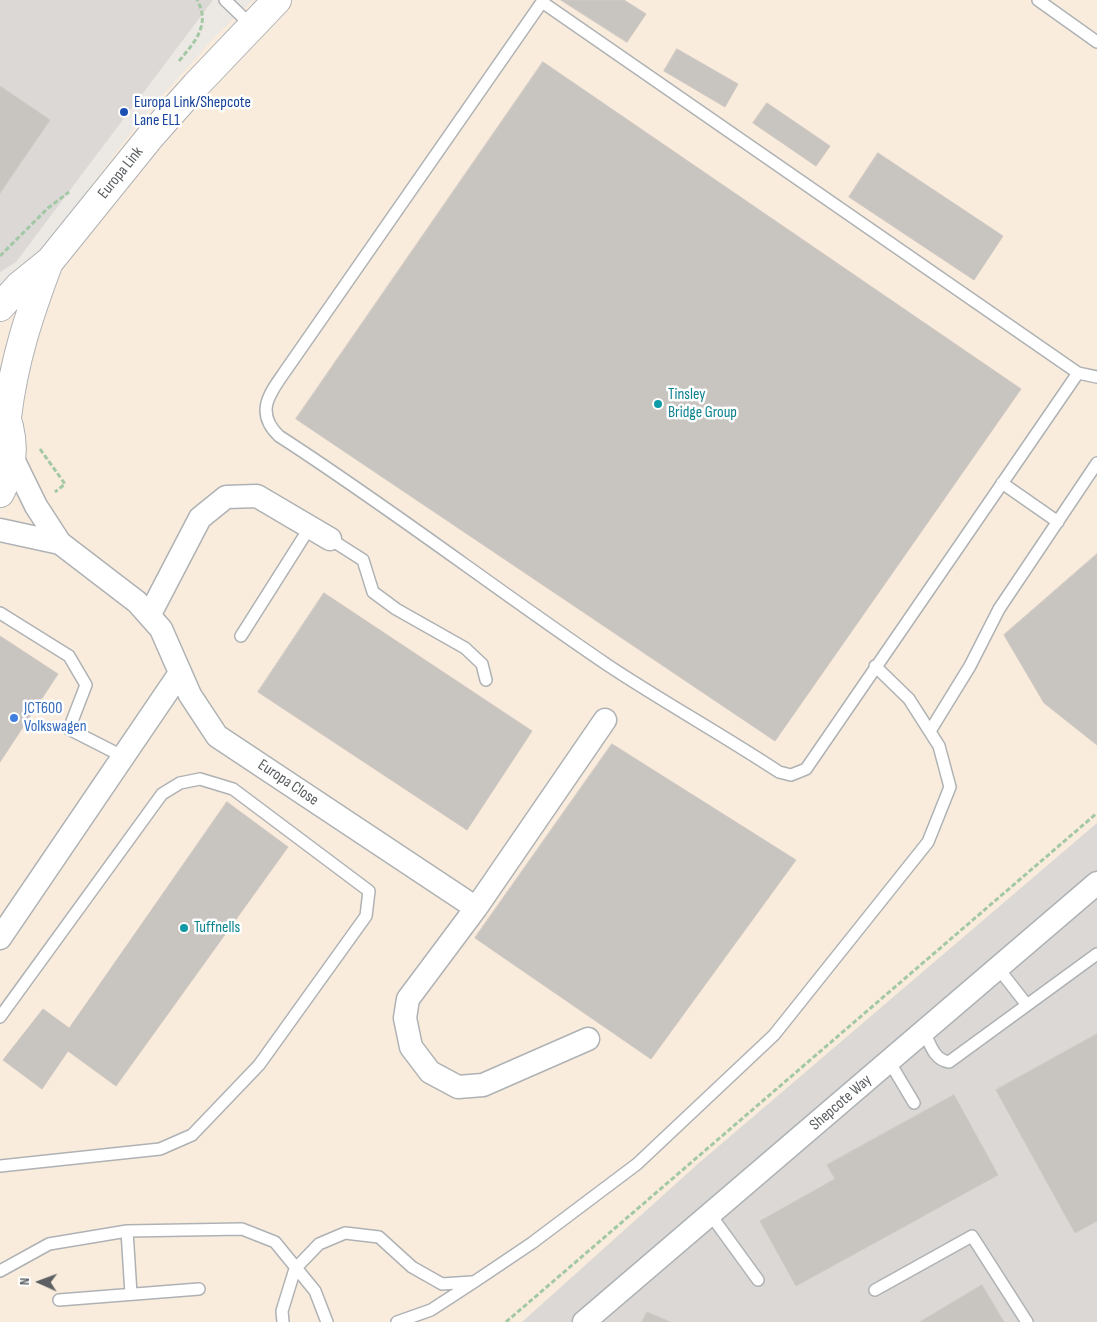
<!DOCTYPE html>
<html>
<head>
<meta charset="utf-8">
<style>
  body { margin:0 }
  #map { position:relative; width:1097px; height:1322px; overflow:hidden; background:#ece9e4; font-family:"Sofia Sans Condensed",sans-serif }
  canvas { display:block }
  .north { position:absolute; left:15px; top:1257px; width:50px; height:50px; -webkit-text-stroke:4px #fff; paint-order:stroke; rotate:272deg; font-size:14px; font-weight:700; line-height:20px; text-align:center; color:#5c6062 }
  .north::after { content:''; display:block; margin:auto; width:18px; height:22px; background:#5c6062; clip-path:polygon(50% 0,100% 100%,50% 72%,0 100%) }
</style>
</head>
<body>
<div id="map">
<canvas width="1097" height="1322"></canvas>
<div class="north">N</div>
</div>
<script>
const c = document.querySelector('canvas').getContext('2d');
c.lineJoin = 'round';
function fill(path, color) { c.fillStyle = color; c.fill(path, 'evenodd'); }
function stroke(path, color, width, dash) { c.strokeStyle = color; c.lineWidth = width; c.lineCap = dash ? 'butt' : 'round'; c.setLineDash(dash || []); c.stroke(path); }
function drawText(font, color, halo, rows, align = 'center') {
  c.font = font + ' "Sofia Sans Condensed",sans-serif'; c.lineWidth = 5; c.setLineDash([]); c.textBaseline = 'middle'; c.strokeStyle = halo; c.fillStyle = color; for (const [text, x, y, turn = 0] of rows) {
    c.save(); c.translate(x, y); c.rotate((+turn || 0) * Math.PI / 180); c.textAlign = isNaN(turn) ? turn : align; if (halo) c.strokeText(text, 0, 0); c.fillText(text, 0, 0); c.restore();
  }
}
const commercial = new Path2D(`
  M253,0H1097V868L593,1322H0V292L53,237L137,124L212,40Z`);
const industrial = new Path2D(`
  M0,0H213L16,262L0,272Z
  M1097,823V1322H522L699,1163Z`);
const building = new Path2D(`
  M561,0H624L646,14L627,42Z
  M677,49L738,84L725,107L664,71Z
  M543,62L1021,389L775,741L296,419Z
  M0,86L50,120L0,193Z
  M767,103L830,146L816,166L753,123Z
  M878,153L1003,236L974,280L849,197Z
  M1097,554V745L1044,703L1004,635Z
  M324,593L532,731L467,830L258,692Z
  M0,636L58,674L0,762Z
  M612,744L796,860L651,1059L475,938Z
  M227,802L288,847L116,1086L68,1051L42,1089L3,1060L43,1009L69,1028Z
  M1097,1034V1221L1075,1233L996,1090Z
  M954,1095L998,1175L796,1286L760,1221L835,1179L827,1165Z
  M982,1285L1004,1322H920Z
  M647,1312L670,1322H642Z`);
const path = new Path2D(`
  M179,61C195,42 211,24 197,0
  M0,256L48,208L69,192
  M40,449L65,484L55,492
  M506,1322L1097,813`);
const service = new Path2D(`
  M225,0L252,26
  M1038,0L1097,42
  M1078,373L806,769L791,775L779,772C723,735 665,703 609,666C498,591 392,509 279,436C254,412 270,393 286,370L542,2L1078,373L1097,377
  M1002,483L1058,522
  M330,539L363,560L373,592L396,609L465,648L482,664L486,680
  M0,613L69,656L86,685L69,729L124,757
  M241,636L310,527
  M930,731L970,666L999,609L1097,463
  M998,968L1027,1005
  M0,1017L162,794L180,783L200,779L233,789L369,891L366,916L259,1065L192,1135L160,1149L0,1166
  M924,1031C930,1044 934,1060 949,1062L1097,954
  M889,1061L914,1103
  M710,1214L758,1280
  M127,1231L131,1294
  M0,1271L49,1244L127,1231L242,1229L275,1242L315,1291L327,1322
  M875,1290L972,1236L1027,1322
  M59,1300L199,1289
  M283,1322L282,1311L295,1269L319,1244L345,1233L379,1237L412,1267L442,1284L472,1282
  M397,1322L431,1310L474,1282L532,1243L637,1164L774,1035L928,842L950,787L939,746L909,699L875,666`);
const minor = new Path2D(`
  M13,459L36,506L60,543L137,602L161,629L190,695L217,736L476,908
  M0,530L60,543
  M150,614L200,518L226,497L257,496L330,539
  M0,938L180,673
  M588,1039L483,1085L458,1087L430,1072L411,1047L405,1018L408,999L476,908L605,720
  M584,1322L1097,883`);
const tertiary = new Path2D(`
  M0,307L19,286L50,261L150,137L196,85L277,0
  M0,402C15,433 17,462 0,493
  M7,417C14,360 29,315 49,262`);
const markers = [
  [124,112,5,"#1a4fb4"],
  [658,404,5,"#0f9aa8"],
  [14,718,5,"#3f7fe0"],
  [184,928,5,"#0f9aa8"]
];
const transitNames = [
  ["Europa Link/Shepcote",134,103],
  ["Lane EL1",134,121]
];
const streetNames = [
  ["Europa Link",121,173,-51],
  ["Europa Close",288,783,34],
  ["Shepcote Way",841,1103,-41]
];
const cultureNames = [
  ["Tinsley",668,395],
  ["Bridge Group",668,413],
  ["Tuffnells",194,928]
];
const shopNames = [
  ["JCT600",24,709],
  ["Volkswagen",24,727]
];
fill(commercial, '#f9ecdc');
fill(industrial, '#dbd8d6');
fill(building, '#c8c4c0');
stroke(building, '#d0c9c3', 1);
stroke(service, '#afb2b4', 14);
stroke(minor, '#afb2b4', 25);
stroke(tertiary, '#afb2b4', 30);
stroke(path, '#a2c8a4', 3, [5, 2.5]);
stroke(service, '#fff', 11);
stroke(minor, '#fff', 22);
stroke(tertiary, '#fff', 28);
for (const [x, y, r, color] of markers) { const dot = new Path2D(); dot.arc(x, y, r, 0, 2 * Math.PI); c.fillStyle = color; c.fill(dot); stroke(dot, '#fff', 2); }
drawText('16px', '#164399', '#fff', transitNames, 'left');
drawText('16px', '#5c6062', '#fff', streetNames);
drawText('16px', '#0d838f', '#fff', cultureNames, 'left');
drawText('16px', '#366cbe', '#fff', shopNames, 'left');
</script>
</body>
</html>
